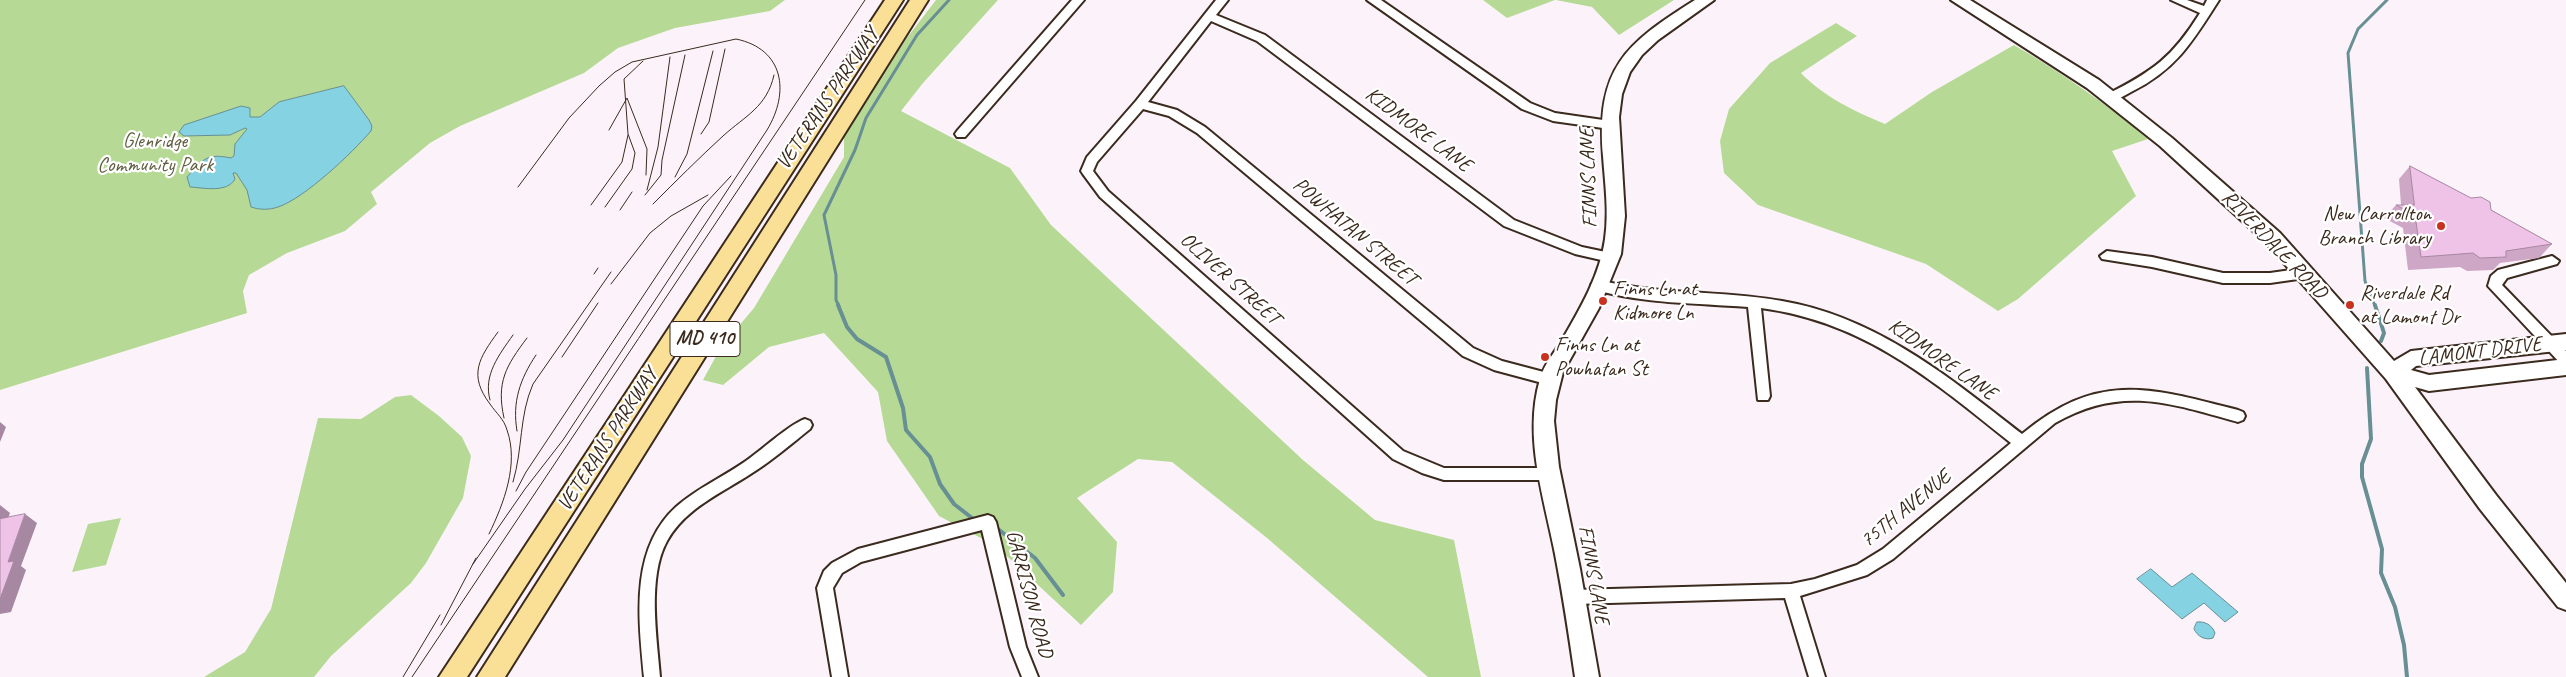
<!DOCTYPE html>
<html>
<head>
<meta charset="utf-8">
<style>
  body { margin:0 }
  canvas { display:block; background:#fcf3fa }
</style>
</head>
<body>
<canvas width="2566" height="677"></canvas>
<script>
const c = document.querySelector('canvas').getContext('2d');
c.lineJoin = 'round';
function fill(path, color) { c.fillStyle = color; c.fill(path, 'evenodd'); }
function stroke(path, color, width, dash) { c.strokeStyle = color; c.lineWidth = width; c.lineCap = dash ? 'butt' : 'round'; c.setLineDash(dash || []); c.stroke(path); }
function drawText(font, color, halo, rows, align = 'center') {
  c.font = font + ' Caveat,sans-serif'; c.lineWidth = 4.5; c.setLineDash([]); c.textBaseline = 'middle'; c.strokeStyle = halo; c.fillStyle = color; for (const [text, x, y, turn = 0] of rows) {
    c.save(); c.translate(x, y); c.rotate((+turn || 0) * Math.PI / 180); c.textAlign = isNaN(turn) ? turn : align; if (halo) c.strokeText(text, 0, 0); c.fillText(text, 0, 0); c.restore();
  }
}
const green = new Path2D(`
  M0,0H785L770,11L675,28L618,48L584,73L460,126L430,143L371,192L377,204L345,231L287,253L249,275L243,291L247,313L0,390Z
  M936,0H998L923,83L901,111L1010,168L1051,225L1303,460L1375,520L1454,540L1481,677H1428L1267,538L1172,462L1138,459L1077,498L1117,542L1113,592L1081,625L996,546L939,516L887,441L878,392L824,333L769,347L723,385L703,380L721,347L754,308L844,157V136L906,39Z
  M1483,0H1555L1507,18Z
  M1556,0H1674L1619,35L1592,7Z
  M1836,23L1857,36L1801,73C1824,97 1854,111 1885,124L1932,92L2014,45C2062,73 2105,103 2148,139L2112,151L2136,196L2018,299L1998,311L1926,264L1758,205L1724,173L1720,141L1729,109L1770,63Z
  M411,395L439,416L462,437L471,456L463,498L426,563L411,583L331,656L314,677H204L245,652L271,609L318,418L361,419L395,397Z
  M121,518L106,565L72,572L88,524Z`);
const water = new Path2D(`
  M344,86L369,120L372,126L371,131C352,153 305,198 278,207C269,210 260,210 251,207L247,190L236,173H233L235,179C227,193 205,188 190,187L187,177C203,159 207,153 231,158L234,156L235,144L247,129L245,128L230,135L184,136L179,132L184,125L241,106L250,108V117H260L279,102Z
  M2151,569L2172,587L2192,573L2238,612L2225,622L2204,603L2182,619L2137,579Z
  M2197,622C2205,621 2212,625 2215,633L2213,638C2205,641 2197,636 2194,629Z`);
const streamFar1 = new Path2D(`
  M839,306L836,300V275L824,215L855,150L866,118L917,35L949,0
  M2375,306L2365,281L2348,53L2358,29L2387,0`);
const stream = new Path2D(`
  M838,305L847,327L857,339L886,357L903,408L906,430L930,457L940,484L954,504L972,518
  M2375,305L2384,333L2381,341
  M2367,368L2371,439L2362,464V477L2382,549L2381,573L2395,607L2404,645L2407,677
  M998,529L1035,558L1063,595`);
const street = new Path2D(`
  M1072,0H1084L965,137H957L955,134L957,131Z
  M1216,0H1228L1216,15L1265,35L1514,220L1582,247L1615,254L1617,257L1615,260L1610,262L1575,254L1504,226L1257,41L1211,21L1148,102L1177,110L1205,127L1473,348L1502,361L1555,375L1557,379L1555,383L1550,385L1494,370L1463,356L1197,133L1169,116L1143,109L1097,162L1093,171L1108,191L1403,451L1444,468H1550L1555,470L1557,474L1555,478L1550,480H1444L1422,473L1393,459L1100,197L1083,174L1081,171L1087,157L1136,101Z
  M1367,0H1381L1530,103L1555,113L1610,121L1616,125L1610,129L1553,121L1522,109Z
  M2171,0H2187L2204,6L2207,0H2219C2193,41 2176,70 2131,92C2123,96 2114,103 2106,101L2104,98L2106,95C2153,71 2172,58 2200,13Z
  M2107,251L2152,257L2223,273H2270L2305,268L2312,273L2305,278L2270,283H2223L2152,267L2102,259L2100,256Z
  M2552,256L2559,261L2557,264L2507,278L2502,285L2566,351V365L2561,364L2488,286L2491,276L2498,270Z
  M1598,280C1659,295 1721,290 1782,301C1876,317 1949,377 2022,434C2098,371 2149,387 2238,410L2243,412L2245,416L2243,420L2238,422C2170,403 2121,385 2055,423L1893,559L1867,575L1800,596L1825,677H1809L1785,598L1574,604L1568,602L1566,597L1568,592L1574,590L1791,584L1815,579L1857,565L1883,549L2011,443C1932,380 1865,322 1761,308L1770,396L1768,400H1758L1748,307C1696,303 1643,304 1593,289L1591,285Z
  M805,419L810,421L812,425L810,429C791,444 773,460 752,473C722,493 685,508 667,541C647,577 657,638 660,677H644C639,620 629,550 676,507C696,489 721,478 743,463C760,452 788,425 805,419Z
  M988,515L993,517L996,522L1026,647L1038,677H1022L1010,647L982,530L861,562L842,573L833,588L848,677H832L817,588L824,571L832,563L858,549Z`);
const secondary = new Path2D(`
  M1695,0H1714L1658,40L1642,55L1630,72L1622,94L1619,117L1625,216L1621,254L1599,308L1563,372L1556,400L1554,421L1559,467L1580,569L1599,677H1575C1569,636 1563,595 1555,554C1544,497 1523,437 1540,379C1544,364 1555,352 1562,340C1580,309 1600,275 1605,239C1609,212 1605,184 1603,156C1596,68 1625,44 1695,0Z
  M1951,0H1970L2099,80L2172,138L2280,233L2394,361L2411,351L2566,334V350L2416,366L2411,370L2429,375L2566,359V375L2429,391L2415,387L2496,495L2566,583V610L2558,607L2480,509L2386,379L2266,243L2160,146L2087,88Z`);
const primary = new Path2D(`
  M885,0H903L467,677H439Z
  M910,0H928L505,677H477Z`);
const tram = new Path2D(`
  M609,130L627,98L647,149L646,175
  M701,134L709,122L725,49
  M675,177L687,154L713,51
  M647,190L658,147L670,57
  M645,195L661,175L662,160L685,55
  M653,204C676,181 699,158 723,136C745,116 767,107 774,75
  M591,205L622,162L628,135
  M605,207L632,169L635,153L628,134L624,79L643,61
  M620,210L632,192
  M594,274L598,268
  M611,284L650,233L671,216L708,195
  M562,357L598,303
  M490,400C483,375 499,355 513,335
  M504,418C496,382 506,366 527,338
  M517,431C512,402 520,379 536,355
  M513,482C523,448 519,416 533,384L611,272
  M516,491L526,472L703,206L731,176
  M489,534C504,503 519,464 507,430C504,419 496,413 490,404C468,375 479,358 498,332
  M473,564L525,489L563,440L767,130C790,92 784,49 736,39L632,62L615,72L599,86L569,118L518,187
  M441,625L476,558
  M403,677L440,615
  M412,677L865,0`);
const wall = new Path2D(`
  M2410,166L2491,210L2552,244L2539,258L2500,263L2493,270L2467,271L2460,267L2408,270L2403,228L2384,218L2396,205H2401L2399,179Z`);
const shadedWall = new Path2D(`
  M0,422L6,427L0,442Z
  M0,505L10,513L4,529L0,526Z
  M25,514L37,523L21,566L26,570L11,612L0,614V599L8,562Z`);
const building = new Path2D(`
  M2410,166L2471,198L2481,197L2490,202L2491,210L2552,244L2506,251V257L2480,258L2473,253L2421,257L2415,215L2396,205H2414Z
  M25,514L8,562L14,561L0,599V519Z`);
const markers = [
  [2441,226,5,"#c8321e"],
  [1603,301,5,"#c8321e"],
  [2350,305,5,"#c8321e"],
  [1545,357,5,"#c8321e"]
];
const shields = [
  [705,339,70]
];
const shieldNames = [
  ["MD 410",705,339]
];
const streetNames = [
  ["VETERANS PARKWAY",828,99,-56],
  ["KIDMORE LANE",1418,130,37],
  ["FINNS LANE",1589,178,-92],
  ["POWHATAN STREET",1355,232,40],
  ["RIVERDALE ROAD",2274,245,46],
  ["OLIVER STREET",1230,279,42],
  ["LAMONT DRIVE",2480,352,-7],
  ["KIDMORE LANE",1942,360,35],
  ["VETERANS PARKWAY",608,440,-57],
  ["75TH AVENUE",1906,509,-39],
  ["FINNS LANE",1593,575,80],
  ["GARRISON ROAD",1029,594,75]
];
const parkNames = [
  ["Glenridge",155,141],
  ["Community Park",155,165]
];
const poiNames = [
  ["New Carrollton",2431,214,"right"],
  ["Branch Library",2431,238,"right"],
  ["Finns Ln at",1613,289],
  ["Kidmore Ln",1613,313],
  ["Riverdale Rd",2360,293],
  ["at Lamont Dr",2360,317],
  ["Finns Ln at",1555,345],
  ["Powhatan St",1555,369]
];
fill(green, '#b6da95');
fill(water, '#85d2e3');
stroke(water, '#678f94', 1);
stroke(streamFar1, '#678f94', 3);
stroke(stream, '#678f94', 4);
stroke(street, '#3b2a1e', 4);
stroke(secondary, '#3b2a1e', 4);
stroke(primary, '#3b2a1e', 4);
fill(street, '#fff');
fill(secondary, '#fff');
fill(primary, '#fadf96');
stroke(tram, '#3b2a1e', 1);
fill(wall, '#cea7c7');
fill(shadedWall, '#a788a2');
fill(building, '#efc2e7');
stroke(building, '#a788a2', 1);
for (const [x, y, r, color] of markers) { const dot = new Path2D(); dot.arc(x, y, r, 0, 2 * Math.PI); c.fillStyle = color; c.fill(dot); stroke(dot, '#fff', 2); }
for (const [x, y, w] of shields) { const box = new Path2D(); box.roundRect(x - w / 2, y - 17.5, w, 35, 4); c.fillStyle = '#fff'; c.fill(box); stroke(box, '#3b2a1e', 1); }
drawText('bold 20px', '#3b2a1e', null, shieldNames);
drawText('21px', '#3b2a1e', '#fff', streetNames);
drawText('21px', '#605f42', '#fff', parkNames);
drawText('21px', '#3b2a1e', '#fff', poiNames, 'left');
</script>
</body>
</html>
